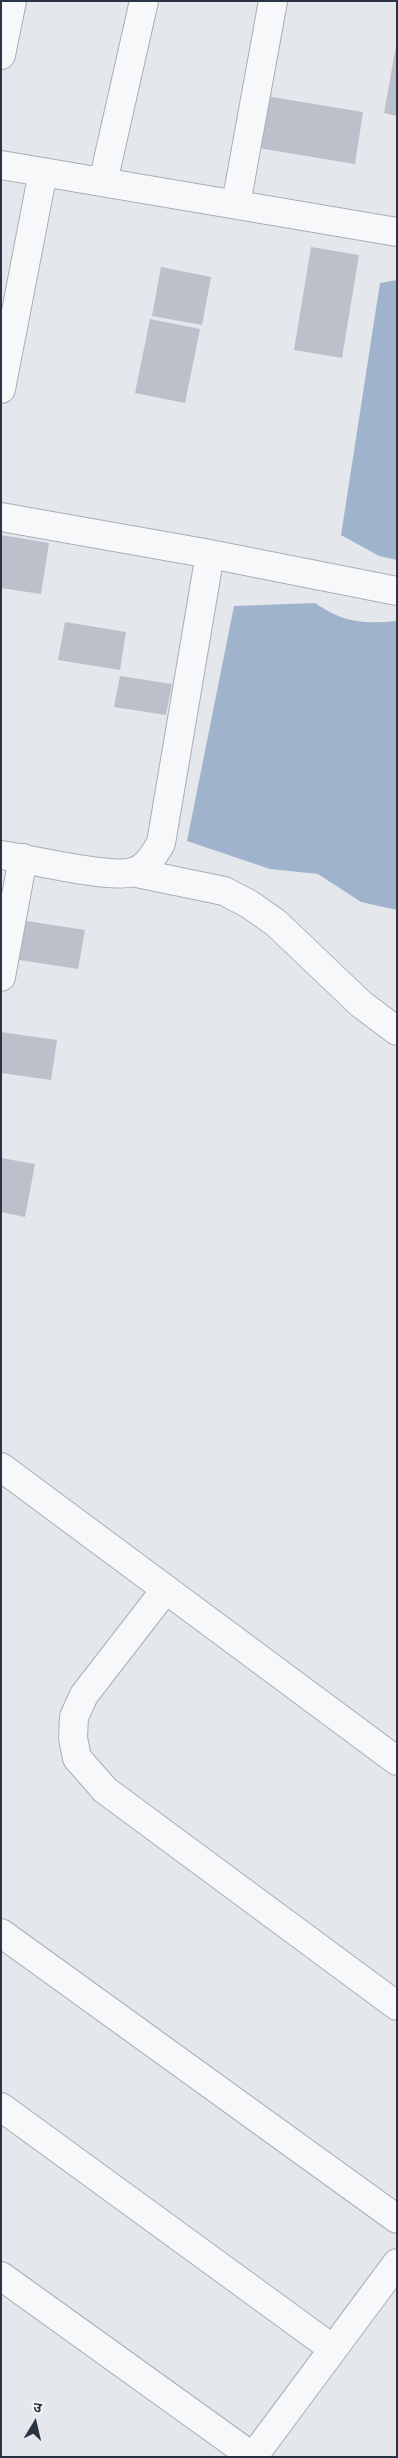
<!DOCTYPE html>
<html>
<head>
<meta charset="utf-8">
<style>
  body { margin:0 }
  #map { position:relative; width:398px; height:2458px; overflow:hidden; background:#e4e7ec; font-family:"Fira Sans Condensed","Noto Sans Devanagari",sans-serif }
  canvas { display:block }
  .frame { position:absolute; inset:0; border:2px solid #2b3445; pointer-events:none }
  .north { position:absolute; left:10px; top:2398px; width:50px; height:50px; -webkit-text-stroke:4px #f4f6f9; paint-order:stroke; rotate:9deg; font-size:14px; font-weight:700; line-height:20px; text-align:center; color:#2b3445 }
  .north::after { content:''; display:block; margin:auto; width:18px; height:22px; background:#2b3445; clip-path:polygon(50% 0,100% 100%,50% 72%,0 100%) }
</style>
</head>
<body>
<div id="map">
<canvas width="398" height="2458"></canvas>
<div class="frame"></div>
<div class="north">उ</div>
</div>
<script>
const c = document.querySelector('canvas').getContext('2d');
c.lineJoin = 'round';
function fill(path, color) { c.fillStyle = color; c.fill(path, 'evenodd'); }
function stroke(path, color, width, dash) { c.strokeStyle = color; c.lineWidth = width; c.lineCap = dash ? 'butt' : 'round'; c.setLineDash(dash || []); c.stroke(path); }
const water = new Path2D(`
  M397,280V560L379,556L341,535L380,283Z
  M315,603C344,623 363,624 397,621V910L361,902L318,874L270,869L187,841L234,606Z`);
const building = new Path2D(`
  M396,46H397V116L384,113Z
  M260,95L363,112L355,164L252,147Z
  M311,247L359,255L342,358L294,350Z
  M161,267L211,277L202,325L152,316Z
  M150,319L200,329L185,403L135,393Z
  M1,535L49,543L41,594L1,588Z
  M65,622L126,632L120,670L58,660Z
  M120,676L172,684L166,715L114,707Z
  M20,920L85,930L78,969L13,959Z
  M1,1032L57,1040L51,1080L1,1073Z
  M1,1158L35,1164L25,1217L1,1212Z`);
const minor = new Path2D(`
  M1,55L12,1
  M1,165L397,232
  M103,182L144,1
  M236,204L273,1
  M1,389L43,172
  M1,517L210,554L397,591
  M1,855C29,859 109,879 132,872C146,869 154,855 161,843L210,554
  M132,872L224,891L249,904L276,923L361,1004L397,1031
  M1,977L23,858
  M1,1467L397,1761
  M166,1589L84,1695L74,1717L73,1738L77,1758L105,1790L397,2006
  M1,1933L397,2219
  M1,2107L333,2349
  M1,2276L253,2457
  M253,2457L397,2263`);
fill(water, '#9fb4cc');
fill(building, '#bbc0ca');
stroke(minor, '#a9aeb7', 30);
stroke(minor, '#f7f8fa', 28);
</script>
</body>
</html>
